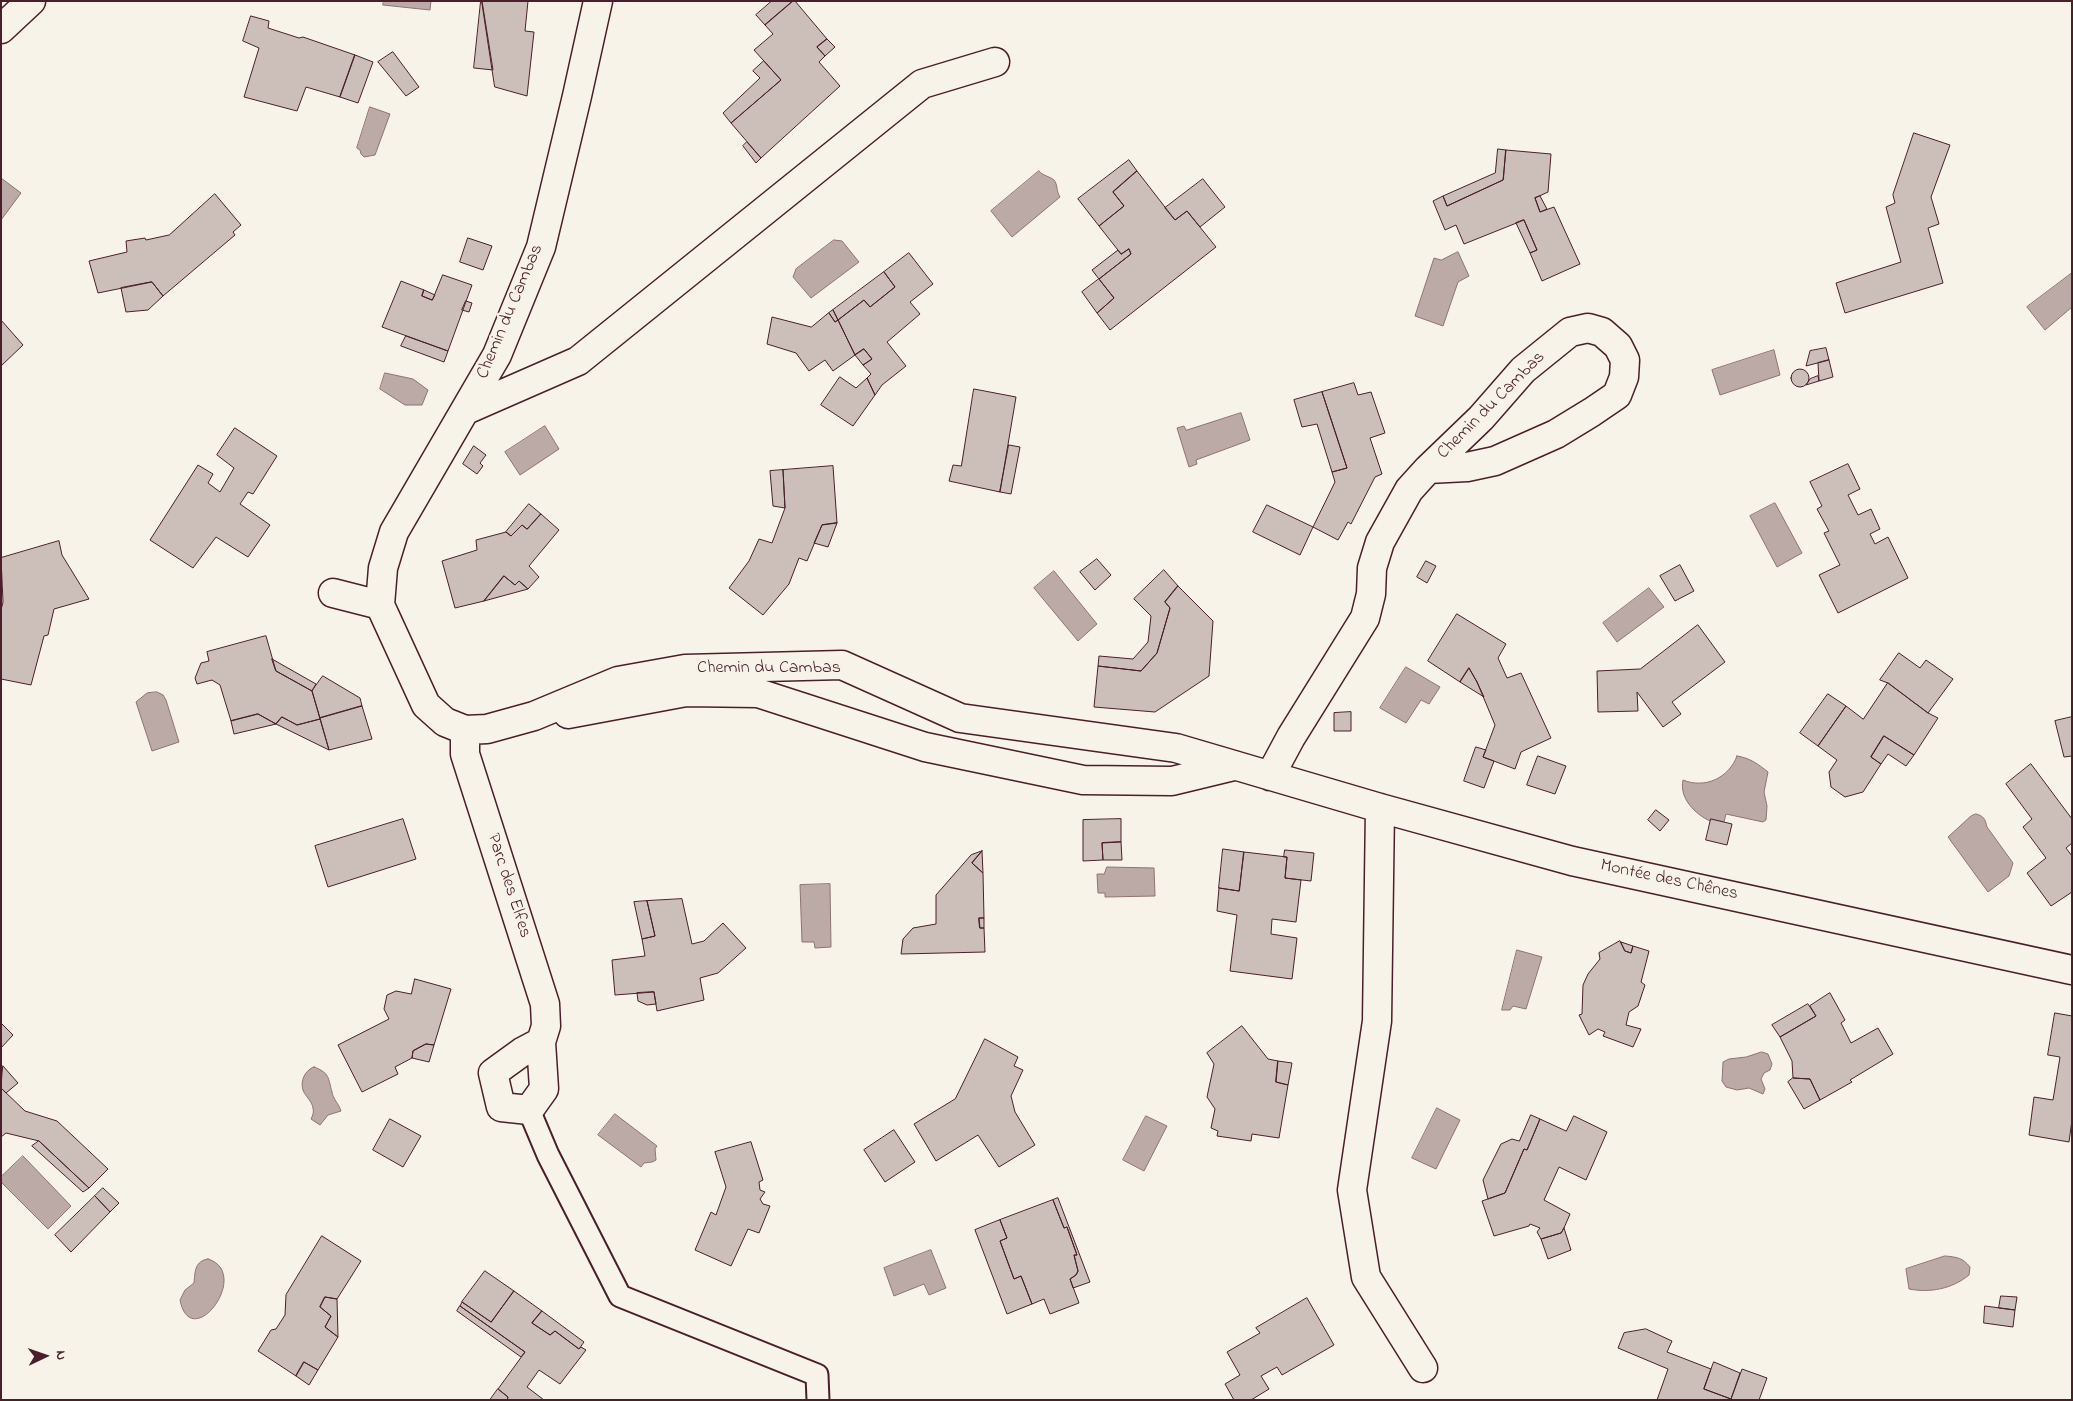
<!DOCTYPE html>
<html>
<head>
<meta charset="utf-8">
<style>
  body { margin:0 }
  #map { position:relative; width:2073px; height:1401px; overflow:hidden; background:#f7f3e8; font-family:"Indie Flower",sans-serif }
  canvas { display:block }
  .frame { position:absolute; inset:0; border:2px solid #4a1f2b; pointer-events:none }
  .north { position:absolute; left:20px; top:1331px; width:50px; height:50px; -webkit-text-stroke:4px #f7f3e8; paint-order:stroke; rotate:87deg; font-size:14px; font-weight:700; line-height:20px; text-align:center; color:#4a1f2b }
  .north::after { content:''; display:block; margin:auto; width:18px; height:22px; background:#4a1f2b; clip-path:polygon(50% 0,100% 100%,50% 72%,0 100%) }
</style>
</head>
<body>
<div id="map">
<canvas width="2073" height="1401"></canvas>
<div class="frame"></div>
<div class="north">N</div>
</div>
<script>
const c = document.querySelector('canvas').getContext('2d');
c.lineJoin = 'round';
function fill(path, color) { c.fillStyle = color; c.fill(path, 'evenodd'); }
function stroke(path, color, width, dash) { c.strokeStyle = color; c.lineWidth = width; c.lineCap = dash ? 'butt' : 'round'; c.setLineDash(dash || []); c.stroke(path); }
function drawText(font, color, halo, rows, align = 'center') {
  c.font = font + ' "Indie Flower",sans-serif'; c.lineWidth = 4.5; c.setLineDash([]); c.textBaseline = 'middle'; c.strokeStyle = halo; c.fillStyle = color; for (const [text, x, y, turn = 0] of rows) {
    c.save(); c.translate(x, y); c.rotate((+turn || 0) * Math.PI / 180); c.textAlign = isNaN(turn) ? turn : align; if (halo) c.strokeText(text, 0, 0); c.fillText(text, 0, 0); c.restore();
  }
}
const water = new Path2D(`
  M384,1H431L430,10L383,5Z
  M370,107L390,114L375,155L364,157L361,154L360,150L357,148Z
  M1039,171C1043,176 1049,176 1054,180C1058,185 1056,191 1060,197L1012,237L991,211Z
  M1,178L21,193L1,220Z
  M834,240L842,241L859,262L811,298L793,277L796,269Z
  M1458,252L1469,276L1458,282L1443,326L1415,316L1434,258L1441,260Z
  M2072,273V307L2045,330L2027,307Z
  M1774,350L1780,375L1720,395L1712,370Z
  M385,373L413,379L428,390L422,405H405L380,389Z
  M1241,413L1250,440L1196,460L1197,464L1189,467L1177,428L1184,426L1186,430Z
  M545,426L559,449L520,475L505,452Z
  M1775,503L1802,553L1777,567L1750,516Z
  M1054,571L1097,624L1078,641L1034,588Z
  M1649,588L1664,607L1617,642L1603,623Z
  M1406,667L1440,687L1429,704L1421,700L1406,723L1380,708Z
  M157,692L163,695L166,700L179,742L152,751L136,702L147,693Z
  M1737,756C1750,758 1758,764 1768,772L1764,792L1767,806L1766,820L1763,822L1726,814L1724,822L1711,819L1710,821C1695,814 1679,798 1683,780C1705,789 1729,778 1737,756Z
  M1976,814C1984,816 1985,819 1987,827L2013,863L2009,876L1988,892L1948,837L1971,816Z
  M1107,867L1154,868L1155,896L1105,897V893H1098L1097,874H1104Z
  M830,884L831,947L815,948L814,942H802L800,885Z
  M1517,950L1542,957L1526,1009L1513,1006L1510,1010H1502Z
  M1762,1052L1768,1054L1772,1064L1770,1070L1764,1073L1761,1079L1765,1089L1763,1094L1749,1088L1737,1090L1726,1087L1722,1081L1723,1062L1729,1059L1746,1057Z
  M314,1067C330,1073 328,1078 332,1092C333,1099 339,1104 341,1111L328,1115L320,1125L311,1119C313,1115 314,1112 313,1108C312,1101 305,1096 303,1090C300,1081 305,1070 314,1067Z
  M1437,1108L1460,1120L1436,1169L1412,1158Z
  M615,1114L657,1146L655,1149L656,1160L652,1162L644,1163L641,1167L598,1135Z
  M1146,1116L1167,1126L1144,1171L1123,1160Z
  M23,1156L71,1206L48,1229L1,1182V1177Z
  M931,1250L946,1288L929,1295L924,1284L894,1296L884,1268Z
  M1945,1256C1957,1257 1963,1258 1970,1267L1969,1275C1952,1289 1930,1293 1909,1289L1906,1269Z
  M208,1259C253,1273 191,1355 180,1300L185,1290L194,1283C195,1271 195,1261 208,1259Z`);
const building = new Path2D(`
  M481,1H482L493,70L474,68Z
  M482,1H528L525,31L534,32L527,96L495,87Z
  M772,1H793L765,25L756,15Z
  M793,1H795L827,39L817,47L825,56L819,62L840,86L761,158L731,123L781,80L754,50L773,34L765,25Z
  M251,16L269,21L268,28L299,38L303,37L355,55L340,97L306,87L297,111L244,97L259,48L243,41Z
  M827,39L835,47L825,56L817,47Z
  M393,52L419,87L406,96L378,62Z
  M355,55L373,62L358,103L340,97Z
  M764,61L781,80L731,123L723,113L760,78L753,71Z
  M1914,133L1950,145L1931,197L1939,224L1928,228L1943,283L1845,313L1836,283L1901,262L1886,207L1895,203L1893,195Z
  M747,142L761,158L756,163L743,146Z
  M1498,149L1506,150L1503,180L1447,206L1443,196L1495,173Z
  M1506,150L1551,154L1548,192L1535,198L1540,212L1554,207L1580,264L1542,281L1530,253L1537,250L1524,220L1464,244L1456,225L1445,230L1433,201L1443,196L1447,206L1503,180Z
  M1129,160L1137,171L1113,192L1124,206L1099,226L1078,199Z
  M1137,171L1175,220L1187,211L1216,247L1110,330L1097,313L1114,298L1099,279L1131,254L1129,249L1121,254L1099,226L1124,206L1113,192Z
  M1203,179L1225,207L1200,227L1187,211L1175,220L1165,208Z
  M215,194L241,225L233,232L235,235L163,296L152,282L98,293L89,261L127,252L126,241L145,238L146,240L169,235Z
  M1540,196L1547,209L1540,212L1535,198Z
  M1524,220L1537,250L1530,253L1516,223Z
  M468,238L492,246L483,270L460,262Z
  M1129,249L1131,254L1099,279L1092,270L1118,250L1121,254Z
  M909,253L933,284L910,302L920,314L887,342L906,366L882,385L875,395L867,378L871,374L863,365L872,359L864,349L855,355L838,320L864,300L870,307L895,287L884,272Z
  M884,272L895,287L870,307L864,300L838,320L833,310Z
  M443,275L472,285L448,351L382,327L401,281L424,290L422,296L432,300Z
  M1099,279L1114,298L1097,313L1082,292Z
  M152,282L163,296L148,310L126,312L121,288Z
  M424,290L435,295L432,300L422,296Z
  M466,301L472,303L469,312L462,310Z
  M833,310L838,320L835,322L829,313Z
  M829,313L835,322L838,320L855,355L833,371L825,360L809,371L796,353L767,344L772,317L811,327Z
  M1,320L23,345L1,366Z
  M406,336L448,351L444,362L401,346Z
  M1826,348L1829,360L1806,366L1810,351Z
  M864,349L872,359L863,365L855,355Z
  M1829,360L1833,377L1819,381L1818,363Z
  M1791 378a9 9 0 1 1 18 0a9 9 0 1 1-18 0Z
  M1818,376L1819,381L1806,385L1810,379Z
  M840,377L856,388L867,378L875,395L853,426L821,405Z
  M1354,383L1358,395L1371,392L1385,433L1370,438L1382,474L1375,477L1351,524L1348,522L1338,540L1313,527L1335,482L1332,472L1347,468L1322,392Z
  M974,389L1016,397L1000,492L949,481L953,465L961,466Z
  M1322,392L1347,468L1332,472L1317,424L1302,427L1294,400Z
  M235,428L277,456L253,494L248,492L240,504L270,525L248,557L216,537L193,568L150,540L198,465L213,474L208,483L220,492L234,468L217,455Z
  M1009,445L1020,447L1011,494L1000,492Z
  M474,446L486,455L480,463L483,466L477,474L463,464Z
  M1848,464L1860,489L1848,495L1858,515L1871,509L1880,529L1870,534L1875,544L1888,537L1908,578L1838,613L1819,575L1840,565L1824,533L1829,531L1817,509L1822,506L1810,482Z
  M833,466L837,523L822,525L807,561L799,558L789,584L763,615L729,588L749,561L759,539L772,543L785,508L783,470Z
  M783,470L785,508L773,506L770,471Z
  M529,504L541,514L527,529L522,525L511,536L506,532Z
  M1267,505L1313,527L1300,555L1253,532Z
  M541,514L559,530L529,566L539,577L528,589L519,581L515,585L504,576L484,601L455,608L442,561L477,550L476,540L506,532L511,536L522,525L527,529Z
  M837,523L828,547L814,543L822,525Z
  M59,541L62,555L89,599L54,609L48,635L44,636L31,685L1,679V610L3,602L1,558Z
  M1097,559L1111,575L1095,590L1080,572Z
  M1426,561L1436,566L1427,583L1417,577Z
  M1680,565L1694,591L1675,601L1660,576Z
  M1164,570L1178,586L1165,602L1170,608L1157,653L1141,671L1098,666L1099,656L1133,659L1148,642L1151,616L1134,599Z
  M504,576L515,585L519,581L528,589L484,601Z
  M1178,586L1213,621L1209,676L1155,712L1094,707L1098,666L1141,671L1157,653L1170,608L1165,602Z
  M1457,614L1506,644L1498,658L1507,678L1521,673L1551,738L1521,752L1515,769L1483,757L1495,725L1477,682L1469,668L1460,682L1428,661Z
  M1698,625L1725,662L1672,702L1681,714L1663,727L1637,692L1638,711L1598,712L1597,671L1640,669Z
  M266,636L276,671L312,691L320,719L297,725L282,717L276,724L258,714L231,721L220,685L212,680L197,684L195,678L201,663L209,661L207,652Z
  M1899,653L1920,668L1926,660L1953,679L1928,713L1888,683L1880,680Z
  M272,659L316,684L312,691L276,671Z
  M1469,668L1477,682L1484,697L1460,682Z
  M323,676L360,698L362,706L320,718L312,691Z
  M1888,683L1928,713L1938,718L1914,755L1884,736L1871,757L1881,764L1863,792L1845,797L1831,787L1829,772L1837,760L1818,746L1846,706L1863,719Z
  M1828,694L1846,706L1818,746L1800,733Z
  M362,706L372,739L329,750L320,718Z
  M1351,712V731H1334V713Z
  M258,714L276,724L234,734L231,721Z
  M282,717L297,725L320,719L329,750L276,724Z
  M2072,717V756L2064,757L2055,721Z
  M1884,736L1914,755L1906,766L1888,754L1881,764L1871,757Z
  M1476,747L1486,750L1483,757L1494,761L1484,788L1464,781Z
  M1538,756L1566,766L1555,794L1527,785Z
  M2031,764L2072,819V843L2066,848L2072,856V892L2051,906L2027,873L2046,858L2023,827L2032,819L2006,784Z
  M1656,810L1669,820L1660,831L1648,820Z
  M403,819L416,859L328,887L315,846Z
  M1121,819V842L1102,843L1103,860L1083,861V820Z
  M1711,819L1732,824L1727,845L1706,840Z
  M1121,842L1122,860H1103L1102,843Z
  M1223,849L1244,852L1239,891L1219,888Z
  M1285,850L1314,853L1311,881L1285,878L1287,857H1284Z
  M982,851L983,873L972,863Z
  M982,851L972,863L983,873L984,918H979L980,928H984L985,952L901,954L903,939L913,928L936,924V895L971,855Z
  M1244,852L1287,857L1285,878L1301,880L1296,922L1272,919L1271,934L1297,938L1292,979L1230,971L1237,915L1217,911L1219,888L1239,891Z
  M682,899L692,944L704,941L723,923L746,948L718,973L700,978L704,1000L657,1011L654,992L615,995L612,960L645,956L642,939L655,936L647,901Z
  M647,901L655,936L642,939L634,902Z
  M979,918H984V928H980Z
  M1620,941L1625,951L1631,953L1633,946L1649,951L1641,982L1645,985L1638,1006L1629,1012L1626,1025L1641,1029L1633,1047L1603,1036L1605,1032L1598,1029L1589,1035L1579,1015L1582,1014L1583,985L1588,974L1600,959L1599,953Z
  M1621,942L1633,946L1631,953L1625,951Z
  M415,979L451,989L434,1045L426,1044L413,1051L412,1058L395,1067L398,1074L362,1092L338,1045L389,1019L384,1009L387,995L396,991L411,994Z
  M654,992L656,1004L647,1005L638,1001L637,993Z
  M1830,993L1845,1020L1841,1023L1851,1043L1878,1028L1893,1054L1850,1080L1852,1082L1820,1100L1810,1079L1793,1078L1792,1061L1780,1037L1816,1016L1810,1006Z
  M1808,1004L1816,1016L1780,1037L1772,1025Z
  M2055,1013L2072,1016V1120L2069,1142L2029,1135L2034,1097L2053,1100L2060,1057L2048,1055Z
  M1,1023L13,1035L1,1048Z
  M1242,1026L1268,1059L1278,1061L1276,1082L1288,1085L1279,1138L1252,1134L1251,1141L1217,1136L1218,1131L1211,1128L1215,1109L1207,1097L1214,1064L1207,1053Z
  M985,1039L1018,1057L1014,1066L1023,1070L1011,1096L1015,1112L1035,1145L999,1167L978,1135L936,1161L914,1124L955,1099Z
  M426,1044L434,1045L429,1062L412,1058L413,1051Z
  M1278,1061L1292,1063L1288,1085L1276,1082Z
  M3,1066L18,1083L6,1093L1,1088Z
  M1793,1078L1810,1079L1820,1100L1804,1109L1788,1082Z
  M1,1088L25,1111L57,1121L108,1169L89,1188L39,1141L6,1133L1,1137Z
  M1531,1115L1540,1119L1527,1150L1524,1149L1505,1193L1488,1199L1483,1180L1501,1144L1512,1139L1519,1141Z
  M1574,1116L1607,1132L1586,1180L1559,1167L1544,1200L1570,1214L1564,1228L1561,1233L1541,1239L1537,1232L1540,1228L1530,1224L1529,1226L1494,1236L1482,1201L1505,1193L1524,1149L1527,1150L1540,1119L1566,1131Z
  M390,1119L421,1136L403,1167L373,1150Z
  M894,1130L915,1162L885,1182L864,1150Z
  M39,1141L89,1188L83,1192L32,1146Z
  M751,1142L763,1180L759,1182L760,1190L765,1192L760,1199L763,1204L770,1206L759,1233L748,1229L731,1266L695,1250L711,1212L716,1215L726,1187L715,1152Z
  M103,1188L119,1203L110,1212L95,1196Z
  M95,1196L110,1212L71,1252L55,1235Z
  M1058,1198L1090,1282L1073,1288L1070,1279L1076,1275L1078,1271L1074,1255H1077L1067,1227L1064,1228L1053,1200Z
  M1053,1200L1064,1228L1067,1227L1077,1255H1074L1078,1271L1076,1275L1070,1279L1079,1303L1050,1314L1044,1299L1032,1304L1021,1276L1014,1279L1000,1241L1007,1238L1000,1220Z
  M1000,1220L1007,1238L1000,1241L1014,1279L1021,1276L1032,1304L1007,1314L975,1230Z
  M1564,1228L1571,1250L1548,1259L1541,1239L1561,1233Z
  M322,1236L361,1261L337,1299L325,1297L320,1307L331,1316L325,1327L338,1337L318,1370L304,1362L296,1376L258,1351L271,1330L276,1329L285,1315L286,1295Z
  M485,1271L514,1291L491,1322L462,1302Z
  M514,1291L542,1311L532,1323L550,1335L555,1331L579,1349L581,1347L586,1350L560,1384L539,1370L527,1387L544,1400H507L508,1397L498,1389L525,1352L460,1306L462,1302L491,1322Z
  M2001,1296L2017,1297L2015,1310L1999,1308Z
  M325,1297L337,1299L338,1337L325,1327L331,1316L320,1307Z
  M1307,1298L1334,1345L1282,1375L1277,1367L1261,1376L1269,1389L1251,1400H1234L1225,1384L1240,1375L1227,1352L1260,1333L1256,1328Z
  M460,1306L525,1352L521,1357L457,1311Z
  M1985,1306L2015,1310L2013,1327L1984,1323Z
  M542,1311L584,1342L579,1349L555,1331L550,1335L532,1323Z
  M1646,1329L1672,1341L1667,1352L1711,1369L1704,1389L1731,1399L1742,1369L1767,1378L1759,1400H1657L1668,1369L1618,1348L1624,1333Z
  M304,1362L318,1370L309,1385L296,1376Z
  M1714,1362L1740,1373L1731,1399L1704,1389Z
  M498,1389L508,1397L507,1400H490Z`);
const lane = new Path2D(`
  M529,1110L548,1155L620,1296L817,1375L818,1400`);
const street = new Path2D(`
  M598,1L577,96L541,247L497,355L394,532L383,568L380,605L426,705L445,722L465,730L487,729L534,716L618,681L685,669L842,665L960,718L1176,748L1380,808L1572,861L2072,970
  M466,410L578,361L922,84L995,62
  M333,593L380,605
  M568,714L686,692L758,693L925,747L1083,780L1172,781L1234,766
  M465,730V754L545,1004L546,1026L541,1042L522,1052L493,1073L501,1107L529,1110L544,1089L541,1042
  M1270,776L1291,737L1365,618L1371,594L1372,568L1380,542L1409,490L1428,469L1467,467L1495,461L1556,434L1592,412L1617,395L1624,377L1625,360L1618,346L1602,332L1588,328L1570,332L1523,370L1481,418L1428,469
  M1380,808L1377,1021L1352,1190L1366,1277L1423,1368`);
const secondary = new Path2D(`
  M1,29L31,1`);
const streetNames = [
  ["Chemin du Cambas",511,312,-67],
  ["Chemin du Cambas",1492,406,-45],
  ["Chemin du Cambas",769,669],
  ["Montée des Chênes",1669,881,12],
  ["Parc des Elfes",508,886,72]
];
fill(water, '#bcaaa7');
stroke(water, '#8e7275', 1);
fill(building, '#ccbfb9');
stroke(building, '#4a1f2b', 1);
stroke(lane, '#4a1f2b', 25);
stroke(street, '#4a1f2b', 31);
stroke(secondary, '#4a1f2b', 31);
stroke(lane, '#f7f3e8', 21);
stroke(street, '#f7f3e8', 28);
stroke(secondary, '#f7f3e8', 28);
drawText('18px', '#4a1f2b', '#f7f3e8', streetNames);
</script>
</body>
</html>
